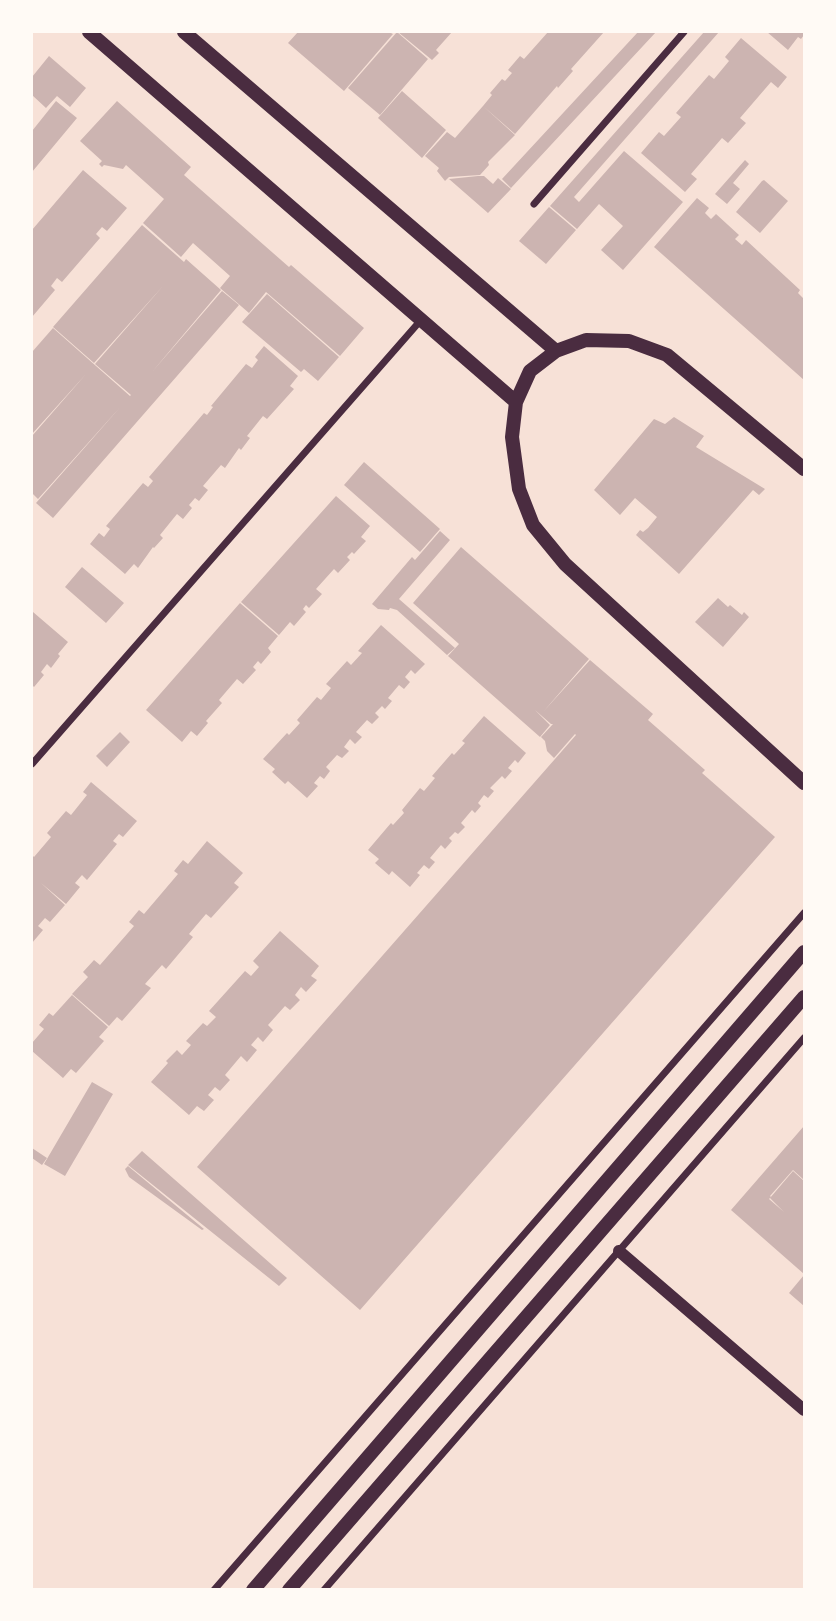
<!DOCTYPE html>
<html>
<head>
<meta charset="utf-8">
<style>
  body { margin:0 }
  #map { position:relative; width:836px; height:1621px; overflow:hidden; background:#f7e1d7; font-family:Lora,serif }
  canvas { display:block }
  .frame { position:absolute; inset:0; border:33px solid #fffaf5; pointer-events:none }
</style>
</head>
<body>
<div id="map">
<canvas width="836" height="1621"></canvas>
<div class="frame"></div>
</div>
<script>
const c = document.querySelector('canvas').getContext('2d');
c.lineJoin = 'round';
function fill(path, color) { c.fillStyle = color; c.fill(path, 'evenodd'); }
function stroke(path, color, width, dash) { c.strokeStyle = color; c.lineWidth = width; c.lineCap = dash ? 'butt' : 'round'; c.setLineDash(dash || []); c.stroke(path); }
const building = new Path2D(`
  M298,32H389L393,34L344,91L288,43Z
  M397,32L428,59L380,115L348,88Z
  M398,32H452L436,50L439,53L432,60Z
  M548,32H604L571,69L573,71L558,88L557,86L515,134L483,106L492,95L490,93L502,79L505,81L512,73L508,70L520,56L524,59Z
  M638,32H656L511,188L502,179Z
  M704,32H719L574,197L579,202L624,151L683,202L623,270L601,250L623,226L599,204L577,229L550,206Z
  M767,32H804V35L801,39L798,37L788,50Z
  M741,38L787,77L778,88L771,82L740,118L746,123L728,143L722,138L691,174L697,179L685,192L641,153L659,132L664,136L681,117L676,113L709,75L714,79L729,61L725,57Z
  M49,56L86,88L70,107L57,96L46,108L32,95V77Z
  M402,91L446,130L422,158L378,118Z
  M56,101L77,118L32,172V131Z
  M117,101L191,167L184,175L289,267L291,265L364,328L340,356L266,292L249,313L220,288L230,276L193,243L181,257L143,223L164,199L126,165L123,169L104,165L102,167L99,164L102,161L80,141Z
  M483,106L515,135L488,162L489,165L480,175L449,177L445,181L437,171L439,168L425,156L447,132L455,138Z
  M745,160L749,164L733,183L740,189L727,204L715,194Z
  M83,170L127,208L107,231L102,227L96,234L100,238L62,282L57,278L51,286L55,290L32,317V230Z
  M478,176H484L493,184L498,178L511,189L488,213L449,179Z
  M764,180L788,201L760,233L736,212L762,181Z
  M697,198L709,208L705,213L711,219L716,214L739,235L735,239L742,245L746,240L800,290L798,293L804,299V380L654,247Z
  M549,207L576,230L546,264L519,241Z
  M142,225L184,262L186,259L221,290L152,372L222,291L239,305L53,518L36,503L122,405L38,499L32,493V436L86,374L32,434V352L53,328L130,396L131,395L95,364L163,286L94,363L53,327Z
  M267,294L339,357L318,381L304,369L301,372L242,322Z
  M264,346L298,376L290,386L294,389L267,419L263,416L247,436L250,438L241,450L239,448L225,468L221,465L203,486L208,490L199,501L195,498L189,505L192,508L183,519L177,514L160,535L163,538L154,548L153,547L138,568L134,564L125,574L90,544L99,533L104,537L110,529L106,526L143,483L148,487L153,481L149,477L204,413L207,415L213,407L211,406L246,364L252,368L258,360L255,357Z
  M674,417L704,436L696,447L765,489L759,495L753,490L679,574L636,535L640,530L643,532L648,528L657,517L635,498L620,515L594,490L654,419L665,424Z
  M364,462L440,529L420,552L344,485Z
  M336,496L370,526L361,537L366,541L354,554L352,552L347,557L350,560L338,573L334,569L316,589L322,594L309,608L306,605L303,609L306,612L294,626L290,622L279,635L241,602Z
  M440,531L450,540L399,599L455,648L447,655L397,610L390,608L389,610L378,609L372,604L412,557L415,560Z
  M461,547L589,659L543,712L590,660L653,714L648,720L705,770L702,773L775,837L360,1310L197,1167L576,735L575,734L554,758L547,751L545,741L541,737L553,724H551L535,710L550,725L540,737L448,656L459,644L413,603Z
  M82,567L124,603L106,623L65,587Z
  M718,598L728,607L730,605L742,615L744,612L749,617L723,647L695,622Z
  M240,603L278,636L268,648L271,652L261,664L258,661L253,667L256,670L243,684L237,679L219,700L222,703L206,721L208,723L197,736L191,731L182,742L146,710Z
  M33,612L68,642L58,654L60,656L51,668L47,664L41,672L44,675L34,687L32,685V614Z
  M381,625L425,664L415,674L411,670L405,677L410,682L404,689L399,685L388,698L392,701L385,709L382,706L375,713L379,717L372,724L367,720L356,732L362,737L355,744L350,739L344,747L349,751L342,758L337,755L326,767L330,771L324,779L320,776L314,783L318,786L307,798L288,781L285,784L272,772L275,769L263,759L287,733L289,735L300,723L297,720L317,697L321,700L331,688L326,684L347,661L351,665L362,653L358,651Z
  M484,716L526,753L518,763L515,760L508,768L512,771L505,779L502,776L490,788L494,791L488,798L484,795L478,803L481,806L475,813L472,810L461,823L465,827L458,834L455,832L449,838L452,841L445,849L441,845L430,858L435,862L429,869L424,865L417,873L420,875L410,887L392,871L389,875L375,863L379,859L368,850L391,823L393,825L404,813L402,810L420,788L424,791L435,778L432,776L452,753L454,755L465,743L462,741Z
  M120,732L130,742L107,767L96,756Z
  M91,782L137,821L123,837L119,834L113,841L117,844L87,880L82,875L75,883L80,887L66,904L41,883L65,905L50,922L45,918L38,926L43,930L32,943V855L34,857L51,837L47,833L66,811L71,815L87,795L83,792Z
  M207,841L243,873L234,883L239,887L211,918L206,914L189,934L193,937L166,969L162,965L145,984L151,988L122,1021L117,1017L109,1026L72,994L88,977L83,972L94,960L100,965L134,926L129,922L139,910L144,914L178,874L174,871L183,860L188,864Z
  M280,931L319,966L311,976L317,980L306,992L301,987L295,995L300,1000L290,1010L285,1006L268,1025L273,1030L263,1042L258,1037L251,1045L257,1050L247,1062L241,1056L225,1075L230,1080L220,1091L215,1087L208,1095L214,1100L204,1111L197,1106L189,1115L151,1082L168,1063L166,1061L177,1050L182,1055L191,1045L186,1041L203,1023L207,1026L216,1017L209,1011L245,971L251,976L259,967L253,961Z
  M72,995L108,1027L99,1037L104,1041L76,1073L71,1069L63,1078L32,1051V1043L44,1029L39,1025L49,1013L53,1016Z
  M92,1082L113,1094L65,1176L44,1164Z
  M804,1126V1180L793,1170L770,1196L771,1197L769,1199L784,1212L770,1198L793,1171L804,1181V1274L731,1210Z
  M32,1148L47,1158L42,1165L32,1158Z
  M142,1151L287,1278L279,1286L128,1165Z
  M128,1166L204,1229L202,1230L129,1177L125,1169Z
  M804,1275V1306L789,1293Z`);
const minor = new Path2D(`
  M534,204L684,32
  M32,764L421,320
  M214,1590L804,913
  M324,1590L804,1038`);
const tertiary = new Path2D(`
  M619,1251L804,1410`);
const secondary = new Path2D(`
  M89,32L516,402
  M184,32L556,351
  M804,469L667,355L629,341L586,340L556,351L530,371L516,402L512,437L519,489L533,525L565,564L804,783
  M253,1590L804,952
  M289,1590L804,997`);
fill(building, '#ccb4b1');
stroke(minor, '#4a2c40', 7);
stroke(tertiary, '#4a2c40', 12);
stroke(secondary, '#4a2c40', 14);
</script>
</body>
</html>
